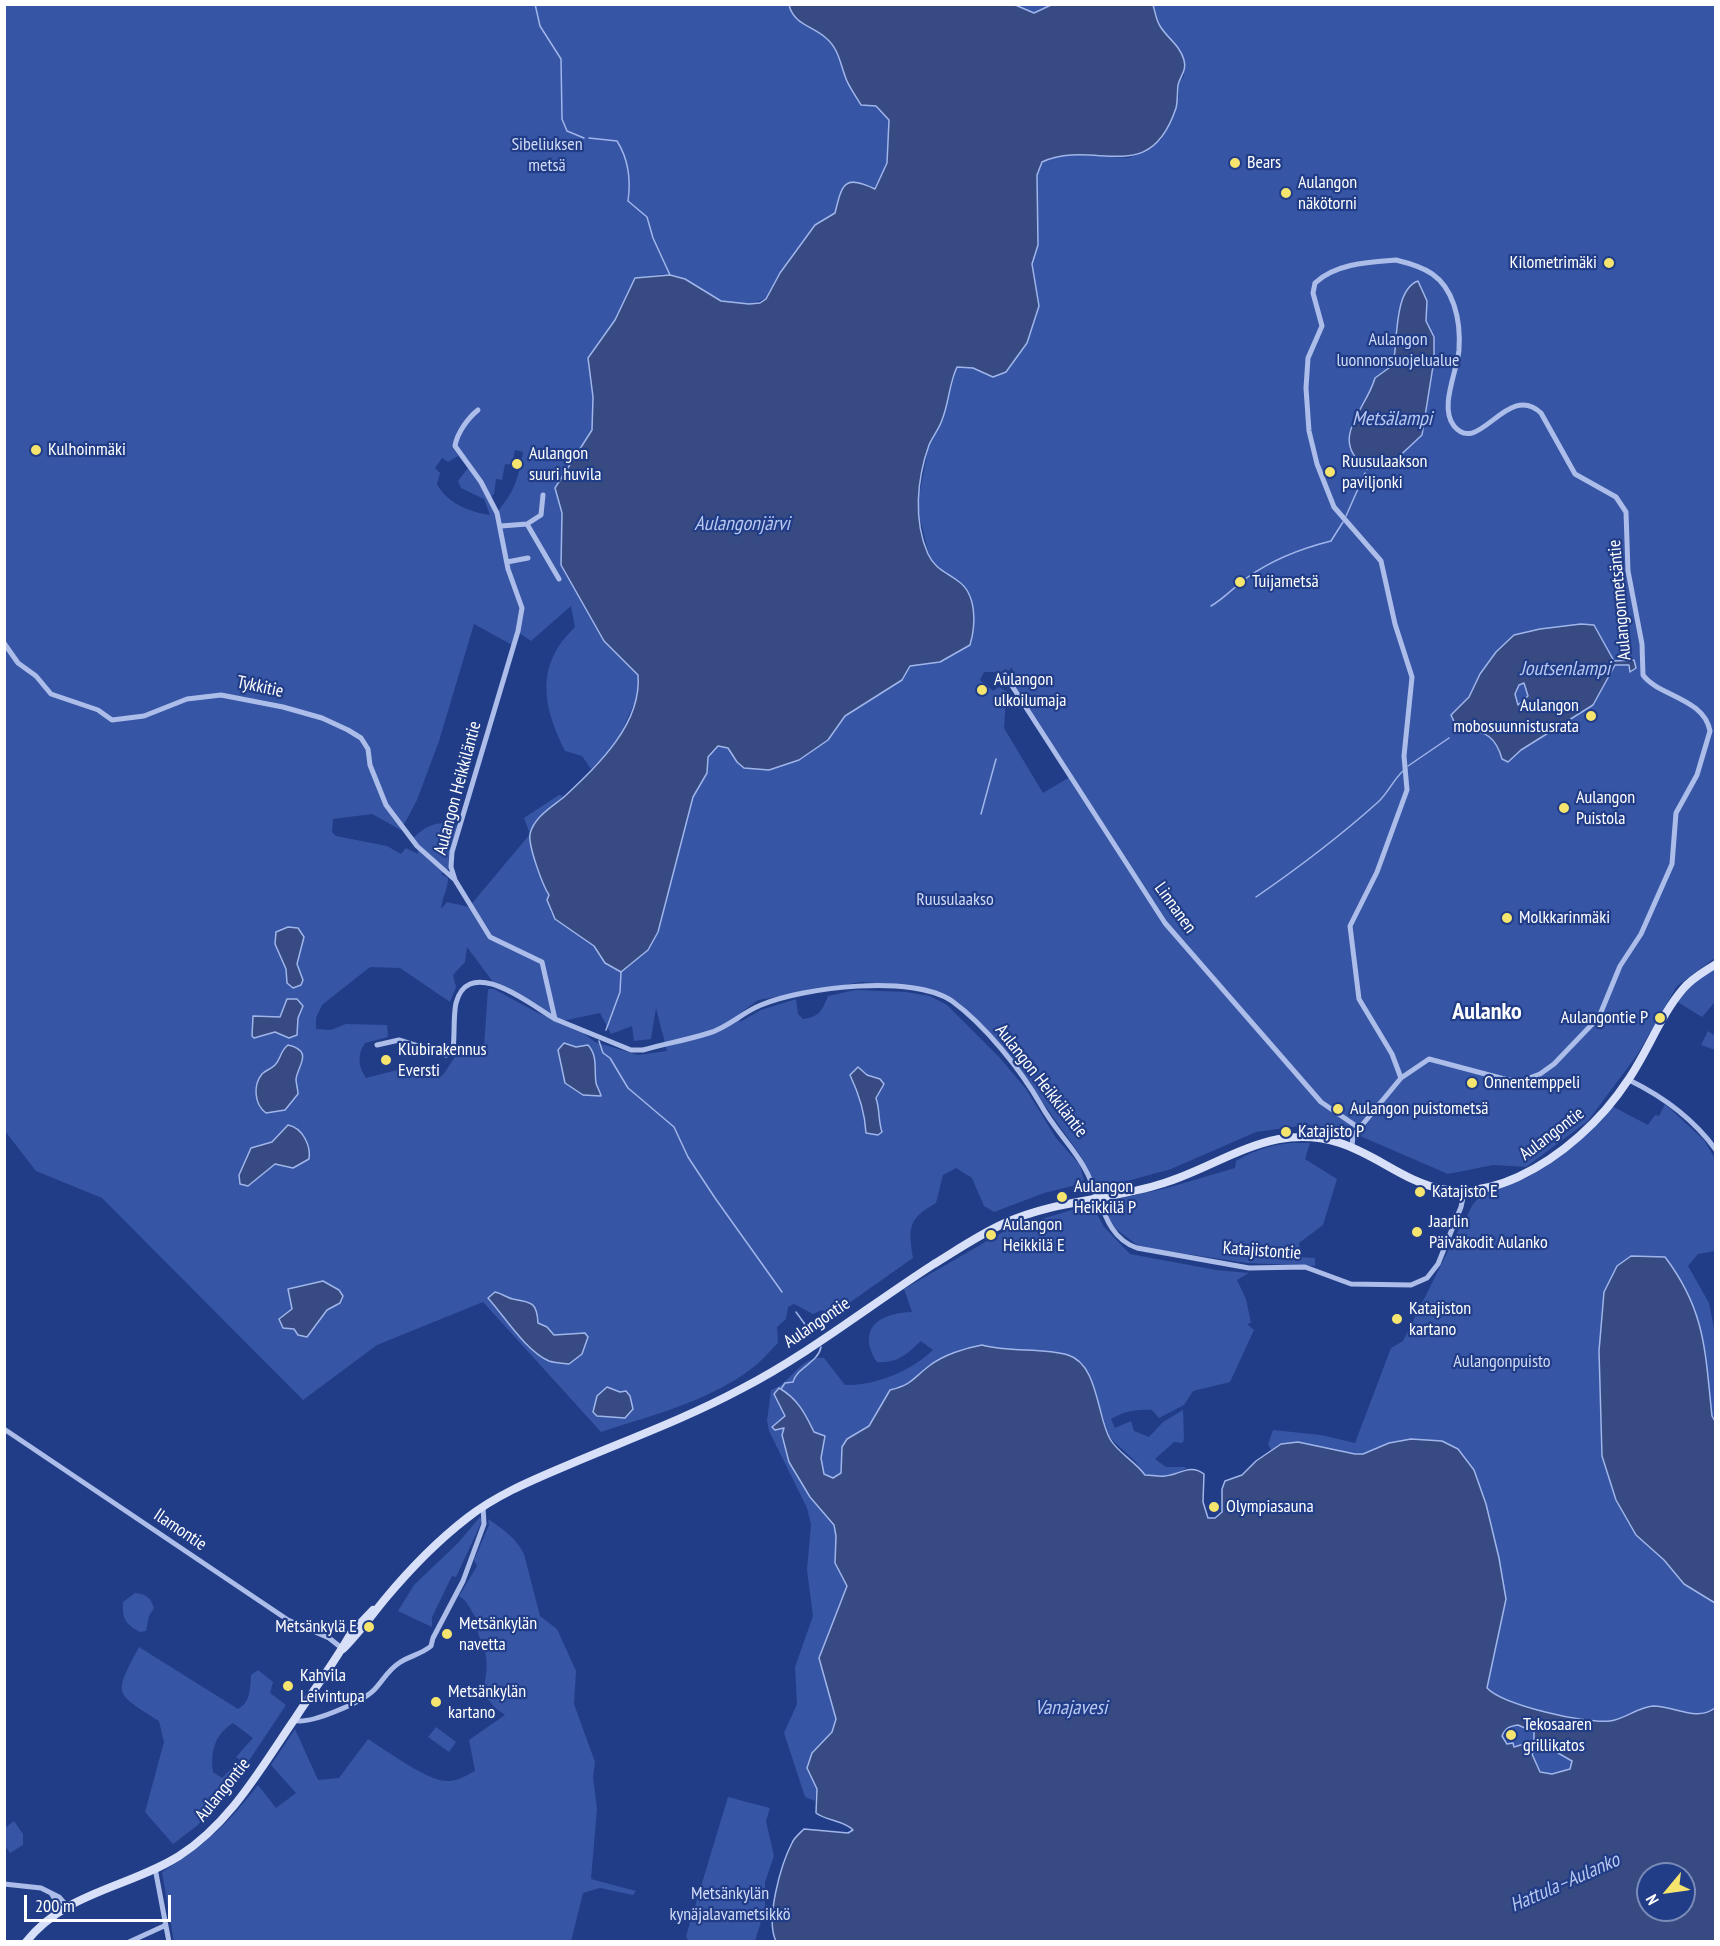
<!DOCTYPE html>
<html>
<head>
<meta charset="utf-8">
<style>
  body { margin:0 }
  #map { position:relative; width:1720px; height:1946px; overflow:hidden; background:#223d87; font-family:"PT Sans Narrow",sans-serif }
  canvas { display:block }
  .frame { position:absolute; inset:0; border:6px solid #fff; pointer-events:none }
  .north { position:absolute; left:1636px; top:1862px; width:60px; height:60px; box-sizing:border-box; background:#223d87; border:2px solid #7a8bb7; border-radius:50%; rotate:241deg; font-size:16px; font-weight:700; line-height:24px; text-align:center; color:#fff }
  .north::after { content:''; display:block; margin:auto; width:21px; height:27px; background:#f5e56e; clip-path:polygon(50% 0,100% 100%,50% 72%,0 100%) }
  .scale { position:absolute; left:24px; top:1895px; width:147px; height:27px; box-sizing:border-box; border:3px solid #fff; border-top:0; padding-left:8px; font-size:18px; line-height:21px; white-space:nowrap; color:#fff; -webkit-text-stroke:4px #223d87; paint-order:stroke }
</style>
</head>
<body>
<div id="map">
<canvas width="1720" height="1946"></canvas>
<div class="frame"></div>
<div class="north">N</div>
<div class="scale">200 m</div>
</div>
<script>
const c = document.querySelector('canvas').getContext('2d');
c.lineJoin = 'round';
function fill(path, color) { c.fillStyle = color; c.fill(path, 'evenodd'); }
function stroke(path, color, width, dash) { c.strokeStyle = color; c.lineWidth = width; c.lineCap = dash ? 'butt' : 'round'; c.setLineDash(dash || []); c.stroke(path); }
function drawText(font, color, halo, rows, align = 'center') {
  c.font = font + ' "PT Sans Narrow",sans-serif'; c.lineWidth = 4.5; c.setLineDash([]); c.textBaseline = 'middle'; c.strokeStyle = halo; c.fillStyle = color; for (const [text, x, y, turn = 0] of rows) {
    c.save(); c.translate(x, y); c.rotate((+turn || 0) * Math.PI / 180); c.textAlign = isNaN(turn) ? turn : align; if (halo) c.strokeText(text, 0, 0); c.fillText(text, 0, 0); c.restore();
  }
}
const green = new Path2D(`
  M5,5H789C794,25 813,26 826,38C838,48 840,62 845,76C848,86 856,96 861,105L876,106L889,120L887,163L874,189C845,171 842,187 835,213L815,225L780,273L766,299L749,304L721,301L685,279L663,274L636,278L615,320L588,358L593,397L592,430L555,488L562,513L561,565L604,641L638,675L639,693L615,746L591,769L582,756L565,751C542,705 535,665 575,627L571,606L531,641L518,632L514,646L474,624L439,741L417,800L401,830L372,814L333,819L332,832L336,836L387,846L401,854L406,848L418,854V846L412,839C427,824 441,819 461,827L452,852L451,867L441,874L448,878C448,890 442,897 441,909L447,902L469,907L530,834L524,818L559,795L564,796C529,826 523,835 543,877C546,884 545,889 549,895L547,900L552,906L550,911C561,928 581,932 595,946C607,959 602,961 621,972L648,950L658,932L693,797L707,773L708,757L718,745L728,748L737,762L745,768L769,770L798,760L828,740L845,716L902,680L910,665L940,662L970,645L973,612L970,594L960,582L940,571L929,555L917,506L929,445L943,419L957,367L973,368L994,377L1006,372L1027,343L1039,306L1032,264L1038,244L1037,175L1042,162L1061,154L1129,158L1161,140L1171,122L1179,96L1178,84L1184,76V61L1179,48L1160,26L1153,5H1715V958L1677,986L1637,1055L1588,1121L1526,1167L1493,1165L1448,1174L1346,1130L1307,1125L1256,1132L1171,1169L1109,1186L1096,1184L1080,1155L1024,1076L984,1029L952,999L918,986L861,982L758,1000L739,1014L740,1022L761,1010L796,999L798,1014L803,1019C819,1017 822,1011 828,996L855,990L906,992L930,996L947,1005L1000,1058L1026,1089L1056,1138L1080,1165L1084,1180L1080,1184L1044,1193L994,1212L984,1206L972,1178L956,1168L943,1175L936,1203C908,1219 908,1227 913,1258L832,1315L822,1310L813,1314L794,1304L788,1307L786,1319L777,1327L778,1343C768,1353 759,1364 747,1372C705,1402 650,1416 601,1432L483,1302L377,1345L303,1400L102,1198L36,1171L5,1131V647L17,664L35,677L53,696L103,715L98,709L52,693L36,675L19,662L7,644L5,646ZM515,450L523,452C518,479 515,491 497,512L490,497L494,494L496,479L502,480L505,464L512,465ZM458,456L468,468L458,481L461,488L484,499L490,515C469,512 447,503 437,484L440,473L435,468L442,458L448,462ZM1012,667L1014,677L1005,675L1070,777L1043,793L1004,728L1006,699L1009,693L999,687L993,691L980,680L984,672H1001L1005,669L1009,671ZM467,947L493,982L562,1021L600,1013L611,1034L632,1026L634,1041L651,1039L656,1008L667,1051L638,1055L595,1042L582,1032L536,1012L494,989H488L484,1047L462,1046L443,1075L437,1078H420L401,1069L366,1078C358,1066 357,1055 365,1043L388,1037L387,1025L346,1024L331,1030L316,1029V1018L322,1005L370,967L400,968L450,1002L456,987L453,975L465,962ZM858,1067L867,1075L880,1079L883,1084L876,1098C880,1110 878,1120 882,1132L878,1135L866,1133C866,1112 859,1094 850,1075Z
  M1013,5H1051L1034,14Z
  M1715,968V1002L1702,1017L1676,1001L1693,983Z
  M1708,1031L1715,1036V1050L1701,1045Z
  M1665,1104L1704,1140L1715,1159V1251L1698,1254L1688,1266L1709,1303L1715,1334V1423L1712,1416L1604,1292L1599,1351L1602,1456L1664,1560L1684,1584L1715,1603L1716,1708C1696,1722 1671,1706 1649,1708C1635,1708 1623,1719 1610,1721C1585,1724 1504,1705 1487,1688L1506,1599L1499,1558L1474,1470L1466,1458L1458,1449L1442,1441L1411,1439L1389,1443L1363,1454L1281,1444L1271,1450L1268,1444L1273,1430L1321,1435L1355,1443L1391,1348L1403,1341L1461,1225C1469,1217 1469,1206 1478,1199C1492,1187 1517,1184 1533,1174C1562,1156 1586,1128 1610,1105L1648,1125L1655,1115L1659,1116Z
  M1290,1143H1310L1305,1159L1337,1179L1323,1225L1299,1243L1300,1257L1315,1258V1266L1247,1263L1140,1247L1113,1227L1104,1202L1167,1188L1235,1168L1236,1161C1252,1151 1271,1145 1290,1143Z
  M1092,1204L1104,1227L1130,1254L1216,1270L1249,1273L1237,1280L1246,1299L1251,1323L1247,1324L1254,1330L1230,1382L1193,1391L1184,1405L1159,1418L1152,1410C1136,1409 1125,1411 1111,1419L1115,1428L1131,1421L1134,1431L1149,1437L1163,1422L1183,1410L1184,1440L1182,1443L1174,1442L1155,1459L1166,1467H1185L1186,1469L1165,1477L1145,1475L1135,1461L1110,1438L1096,1396L1047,1353L1002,1351L982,1345L931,1364L909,1385L890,1390L869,1426L847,1439L842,1447L841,1473L833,1478L824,1474L821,1458L825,1436L814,1432C805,1413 797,1397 778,1388L779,1406L785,1416L772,1427H784L810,1497L834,1525L836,1536L835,1563L847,1586L819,1658L836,1719L832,1732L812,1753L817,1789L815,1801L805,1797L784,1733L797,1704L795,1667L813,1616L807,1570L811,1524L807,1508L769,1431L767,1421L771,1390C791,1384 800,1355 824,1358L845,1385C875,1386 911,1371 933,1350L921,1341C907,1354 897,1364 877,1362C856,1329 879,1313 912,1312L904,1289L1008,1229Z
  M480,1517L482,1521L456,1577L452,1576L432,1617V1627L398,1611L414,1585L458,1543Z
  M488,1519C503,1529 516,1538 524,1554L540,1616L557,1629L576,1671L574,1704L595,1762L593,1777L597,1809L591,1879L636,1891L633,1895L600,1888L583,1893L571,1941L174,1942L162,1872C205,1845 227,1825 258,1785L276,1808L296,1793L271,1765L295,1729L318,1780L339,1778L368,1739C386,1750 428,1782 448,1781C458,1781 467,1775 475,1771L469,1740L505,1715L495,1708L483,1693C485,1680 489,1666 485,1653C482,1637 475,1638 479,1620C470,1613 470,1602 459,1596L477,1566L474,1560L489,1525Z
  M135,1593C146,1594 151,1598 154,1608L149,1616L146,1631L140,1632C125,1624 122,1618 123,1602Z
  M139,1647L238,1709C251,1702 250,1688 251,1675L258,1670L273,1682L270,1693L286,1705L246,1765L236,1757L253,1738L233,1723C215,1734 210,1752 213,1772L222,1778L232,1768L240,1773L198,1825L173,1844L145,1812L164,1742L159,1721C114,1692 113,1696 139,1647Z
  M1518,1725L1534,1732V1741C1521,1748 1510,1748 1502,1736C1505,1728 1510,1726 1518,1725Z
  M436,1727L456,1742L449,1752L428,1737Z
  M1541,1744L1561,1746L1563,1754L1572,1761L1570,1769L1552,1774L1541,1772L1532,1754Z
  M728,1797L770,1808L766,1821L774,1856L765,1882V1909L755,1941H688L686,1936Z
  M14,1821L23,1834V1845L10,1853L5,1846V1828Z`);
const water = new Path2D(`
  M1013,4L1034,13L1051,5H1153C1155,11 1156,20 1160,26C1167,38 1180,45 1184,60C1187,71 1180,76 1178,85C1177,93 1178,100 1176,108C1149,189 1096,138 1042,162L1037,175L1038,245L1032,264L1039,306L1027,343L1006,372L993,377L973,368L957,367C949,384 949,403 942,420C939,429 933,436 929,445C917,479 913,520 928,554C935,569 946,572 958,581C977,594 976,625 970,645L940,662L910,666L902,680L845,716L828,740L799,760L769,770L744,768L737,762L728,748L718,746L708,757L707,773L693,797L658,932L648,950L621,972L605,963L594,946L555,919L547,900L549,895C543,886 528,846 530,834C534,817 552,807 564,797C598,765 642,724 638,675L604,641L561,565L562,513L555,488L592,430L593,397L588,358L615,320L635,278L670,275L685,279L721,301L749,304L760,303L766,299L780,273L815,225L835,213C842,184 844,174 875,189L887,163L889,120L876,106L861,105C856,96 848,86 845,76C840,62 838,48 826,38C813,26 794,25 789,5Z
  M1418,281L1427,301L1426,321L1434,337V360L1422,435L1392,463L1378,468L1362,464C1330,437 1367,408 1375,378L1393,365C1398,344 1393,290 1418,281Z
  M1581,624L1594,625L1614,661L1634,660L1636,668L1630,672L1629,665H1615L1593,705L1521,750L1508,762L1502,759C1496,737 1486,732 1465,728L1459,732L1451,715L1469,697L1480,674L1496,652L1514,635L1540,629ZM1524,683L1528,696L1518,705L1515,694L1519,685Z
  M288,927L298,928L304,937L297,964L303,980L301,985L293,988L287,983L286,969L275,944L276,932Z
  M287,999H297L303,1006L298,1018L297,1035L289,1038L275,1032L254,1038L252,1036L253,1016L280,1017Z
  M564,1043L576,1047L588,1045C598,1056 594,1069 596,1083C597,1087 600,1091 601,1096L583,1095L565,1083L558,1050Z
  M288,1045C314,1051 298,1065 296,1079C296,1084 298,1089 298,1094L285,1110L266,1113C254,1104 253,1085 262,1074C266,1070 271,1069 275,1065C281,1059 280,1051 288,1045Z
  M858,1067L867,1075L880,1079L884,1084L876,1098C880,1110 878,1120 882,1132L878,1135L866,1133C865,1112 859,1094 850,1075Z
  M288,1125C303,1128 311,1146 309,1159L293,1168L275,1164L248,1186L240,1184L239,1175L251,1148L272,1142Z
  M1631,1256L1665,1257C1706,1311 1705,1352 1712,1416L1716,1423L1715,1603L1684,1584L1664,1560L1636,1535L1616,1500L1602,1456L1599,1351L1604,1292L1617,1266Z
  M323,1281L339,1290L343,1296L340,1303L327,1310L307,1337L298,1335L294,1329L283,1328L279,1319L292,1309L288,1289Z
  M495,1292C501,1293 507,1298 513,1299C531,1302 537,1302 538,1323L547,1327L554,1335L585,1333L588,1337L582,1354L569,1364C563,1363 555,1363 549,1361C526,1351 505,1317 488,1298Z
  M982,1345C1010,1353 1042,1347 1068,1355C1098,1364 1097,1416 1110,1439C1118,1453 1135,1461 1145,1475C1151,1475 1159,1477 1165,1476C1179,1475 1190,1463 1204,1474L1203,1502L1208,1518H1215L1222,1512V1489L1225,1481L1242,1475L1256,1461L1281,1444L1298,1442L1355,1454H1363L1389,1443L1411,1439L1442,1441L1458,1449L1474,1470L1486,1504L1499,1558L1506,1599L1487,1688C1503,1705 1585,1724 1610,1721C1625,1719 1638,1707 1653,1706C1675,1706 1696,1722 1715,1708V1941H776C765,1920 781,1864 792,1843C794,1838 800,1833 804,1829L848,1833L853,1830C845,1821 827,1821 816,1813L817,1789L807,1768L812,1753L832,1732L836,1719L819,1658L847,1586L835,1563L836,1536L834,1525L810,1497L789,1462L782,1435L784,1428L775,1430L772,1427L785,1416L774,1394L779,1388C797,1398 805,1413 814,1432L825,1436L821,1458L824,1474L833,1478L841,1473L842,1447L847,1439L869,1426L890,1390C913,1384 912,1379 929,1366C943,1355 965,1348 982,1345ZM1518,1725L1534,1732V1741L1514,1747L1513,1743L1507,1744L1502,1736C1505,1728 1510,1726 1518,1725ZM1541,1744L1561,1746L1563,1750L1558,1753L1572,1761L1570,1769L1552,1774L1540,1772L1532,1754ZM1648,1874H1684V1910H1648Z
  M607,1387L620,1392L626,1391L630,1396L633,1409L625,1418L597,1416L593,1412L597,1396Z`);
const stream = new Path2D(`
  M535,4L540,26L561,59L562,119L567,131L584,138
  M589,138L617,141C629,160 631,180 628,201L647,217L653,238L670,275
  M1367,469L1369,466
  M1346,516L1365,473
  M1211,606C1225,598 1235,586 1248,577C1272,560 1303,548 1331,541L1343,522
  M1408,766L1449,738
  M981,814L996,759
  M1256,897C1298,868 1339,837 1377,803C1387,795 1393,780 1403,771
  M606,1030L620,992L621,972
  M599,1041L603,1053L610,1058L628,1088L674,1127L688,1157L715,1198L782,1292
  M796,1312L807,1327
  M781,1389L785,1383L793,1382C796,1368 818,1363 821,1347`);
const street = new Path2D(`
  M1396,260C1425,267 1444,275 1454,305C1459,320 1460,335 1459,350C1457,372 1439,407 1454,426C1479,457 1507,381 1541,413L1575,474L1616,497L1626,512L1628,571L1642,644L1643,675C1658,696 1704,698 1710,731L1697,775L1676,813L1672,864L1641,934L1620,966L1599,1017L1554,1064L1540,1074L1524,1080H1508L1429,1059L1401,1078L1392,1054L1359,999L1350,926L1377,872L1407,790L1404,756L1412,677L1395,624L1381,561L1334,507L1317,464L1309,431L1306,388L1308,358L1322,326L1313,293L1315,283C1336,263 1370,262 1396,260Z
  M478,410C468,418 457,433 455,446L481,482L497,513L508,569L522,608L518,631L452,852L451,867L455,880L490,937L542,962L555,1019L631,1050H643C664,1044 687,1040 709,1033C727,1028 743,1012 761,1005C803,987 914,974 952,1001C985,1025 1021,1070 1041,1105C1059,1138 1088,1159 1096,1198
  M527,524L541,515L543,495
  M501,526L527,524L559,579
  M507,562L528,558
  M4,643L18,663L36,676L51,694L98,710L112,720L144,716L187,699L221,695L283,707L322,718L348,730L361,738L368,749L370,765L386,805L417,846L454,879
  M1005,675L1165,923L1321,1102L1359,1128
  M377,1045L399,1040L446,1055L453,1049C455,1034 453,1017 456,1003C469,954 531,1005 555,1019
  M1629,1080C1664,1097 1693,1118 1716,1150
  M1352,1146L1353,1136L1401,1078
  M1099,1198C1106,1220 1114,1240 1137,1248L1249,1268L1305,1267L1351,1284L1411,1285L1427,1278L1438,1264L1461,1207L1464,1193
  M4,1429L288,1620L329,1638L343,1649
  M293,1720C308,1726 362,1702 374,1690C383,1681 387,1671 399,1663C409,1656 422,1654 431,1646L433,1638L463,1581L484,1524L483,1507
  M155,1868L169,1942
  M4,1884L41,1888L51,1893
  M61,1909L51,1893L59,1897L66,1905
  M129,1942L164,1926`);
const secondary = new Path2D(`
  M343,1649C359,1633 371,1616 385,1599C410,1569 436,1542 467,1518C495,1496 528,1482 561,1468C621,1442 683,1420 741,1389C809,1354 870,1305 934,1264C957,1250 980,1234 1005,1223C1056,1200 1112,1200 1164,1183C1203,1171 1238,1147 1279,1139C1383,1121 1406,1228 1518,1177C1561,1157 1602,1120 1628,1080C1648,1051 1660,1016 1683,989C1692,978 1704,972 1716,964
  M26,1942C65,1892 128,1888 179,1856C231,1823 262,1766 296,1717C314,1689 335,1662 351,1633L373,1610`);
const markers = [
  [1235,163,6,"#f5e56e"],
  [1286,193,6,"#f5e56e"],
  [1609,263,6,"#f5e56e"],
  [36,450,6,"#f5e56e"],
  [517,464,6,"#f5e56e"],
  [1330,472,6,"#f5e56e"],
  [1240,582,6,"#f5e56e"],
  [982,690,6,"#f5e56e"],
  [1591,716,6,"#f5e56e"],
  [1564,808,6,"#f5e56e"],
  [1507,918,6,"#f5e56e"],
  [1660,1018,6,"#f5e56e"],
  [386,1060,6,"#f5e56e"],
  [1472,1083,6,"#f5e56e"],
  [1338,1109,6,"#f5e56e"],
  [1286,1132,6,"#f5e56e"],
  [1420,1192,6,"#f5e56e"],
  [1062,1197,6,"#f5e56e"],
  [1417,1232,6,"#f5e56e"],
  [991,1235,6,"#f5e56e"],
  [1397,1319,6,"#f5e56e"],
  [1214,1507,6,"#f5e56e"],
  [369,1627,6,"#f5e56e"],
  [447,1634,6,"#f5e56e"],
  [288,1686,6,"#f5e56e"],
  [436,1702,6,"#f5e56e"],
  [1511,1735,6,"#f5e56e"]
];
const parkNames = [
  ["Sibeliuksen",547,145],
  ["metsä",547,166],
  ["Aulangon",1398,340],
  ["luonnonsuojelualue",1398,361],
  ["Ruusulaakso",955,900],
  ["Aulangonpuisto",1502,1362],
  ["Metsänkylän",730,1894],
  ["kynäjalavametsikkö",730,1915]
];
const poiNames = [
  ["Bears",1247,163],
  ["Aulangon",1298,183],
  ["näkötorni",1298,204],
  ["Kilometrimäki",1597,263,"right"],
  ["Kulhoinmäki",48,450],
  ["Aulangon",529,454],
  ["suuri huvila",529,475],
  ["Ruusulaakson",1342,462],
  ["paviljonki",1342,483],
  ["Tuijametsä",1252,582],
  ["Aulangon",994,680],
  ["ulkoilumaja",994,701],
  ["Aulangon",1579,706,"right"],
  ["mobosuunnistusrata",1579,727,"right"],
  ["Aulangon",1576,798],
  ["Puistola",1576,819],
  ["Molkkarinmäki",1519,918],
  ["Aulangontie P",1648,1018,"right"],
  ["Klubirakennus",398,1050],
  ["Eversti",398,1071],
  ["Onnentemppeli",1484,1083],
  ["Aulangon puistometsä",1350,1109],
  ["Katajisto P",1298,1132],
  ["Aulangon",1074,1187],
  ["Heikkilä P",1074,1208],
  ["Katajisto E",1432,1192],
  ["Jaarlin",1429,1222],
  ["Päiväkodit Aulanko",1429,1243],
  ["Aulangon",1003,1225],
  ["Heikkilä E",1003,1246],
  ["Katajiston",1409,1309],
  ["kartano",1409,1330],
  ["Olympiasauna",1226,1507],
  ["Metsänkylän",459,1624],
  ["navetta",459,1645],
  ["Metsänkylä E",357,1627,"right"],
  ["Kahvila",300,1676],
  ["Leivintupa",300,1697],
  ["Metsänkylän",448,1692],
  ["kartano",448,1713],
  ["Tekosaaren",1523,1725],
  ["grillikatos",1523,1746]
];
const streetNames = [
  ["Aulangonmetsäntie",1620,600,-95],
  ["Tykkitie",260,687,12],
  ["Aulangon Heikkiläntie",458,788,-75],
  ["Linnanen",1175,908,54],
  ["Aulangon Heikkiläntie",1041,1081,52],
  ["Aulangontie",1552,1134,-37],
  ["Katajistontie",1262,1251,4],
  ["Aulangontie",817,1323,-34],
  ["Ilamontie",180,1530,34],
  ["Aulangontie",223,1790,-51]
];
const waterNames = [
  ["Metsälampi",1392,419],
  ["Aulangonjärvi",742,524],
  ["Joutsenlampi",1565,669],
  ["Vanajavesi",1071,1708],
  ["Hattula–Aulanko",1565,1883,-24]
];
const districtNames = [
  ["Aulanko",1487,1012]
];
fill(green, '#3655a4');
fill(water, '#374b82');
stroke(water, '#a0b6eb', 1.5);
stroke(stream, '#a0b6eb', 1.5);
stroke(street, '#acbde9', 5);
stroke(secondary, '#d7e0f8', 8);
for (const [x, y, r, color] of markers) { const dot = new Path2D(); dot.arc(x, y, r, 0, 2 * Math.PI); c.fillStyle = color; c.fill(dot); stroke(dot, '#223d87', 2); }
drawText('18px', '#d1dbf7', '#223d87', parkNames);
drawText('18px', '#fff', '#223d87', poiNames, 'left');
drawText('18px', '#fff', '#223d87', streetNames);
drawText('italic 20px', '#b8c8f1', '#223d87', waterNames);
drawText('bold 24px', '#fff', '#223d87', districtNames);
</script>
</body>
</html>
